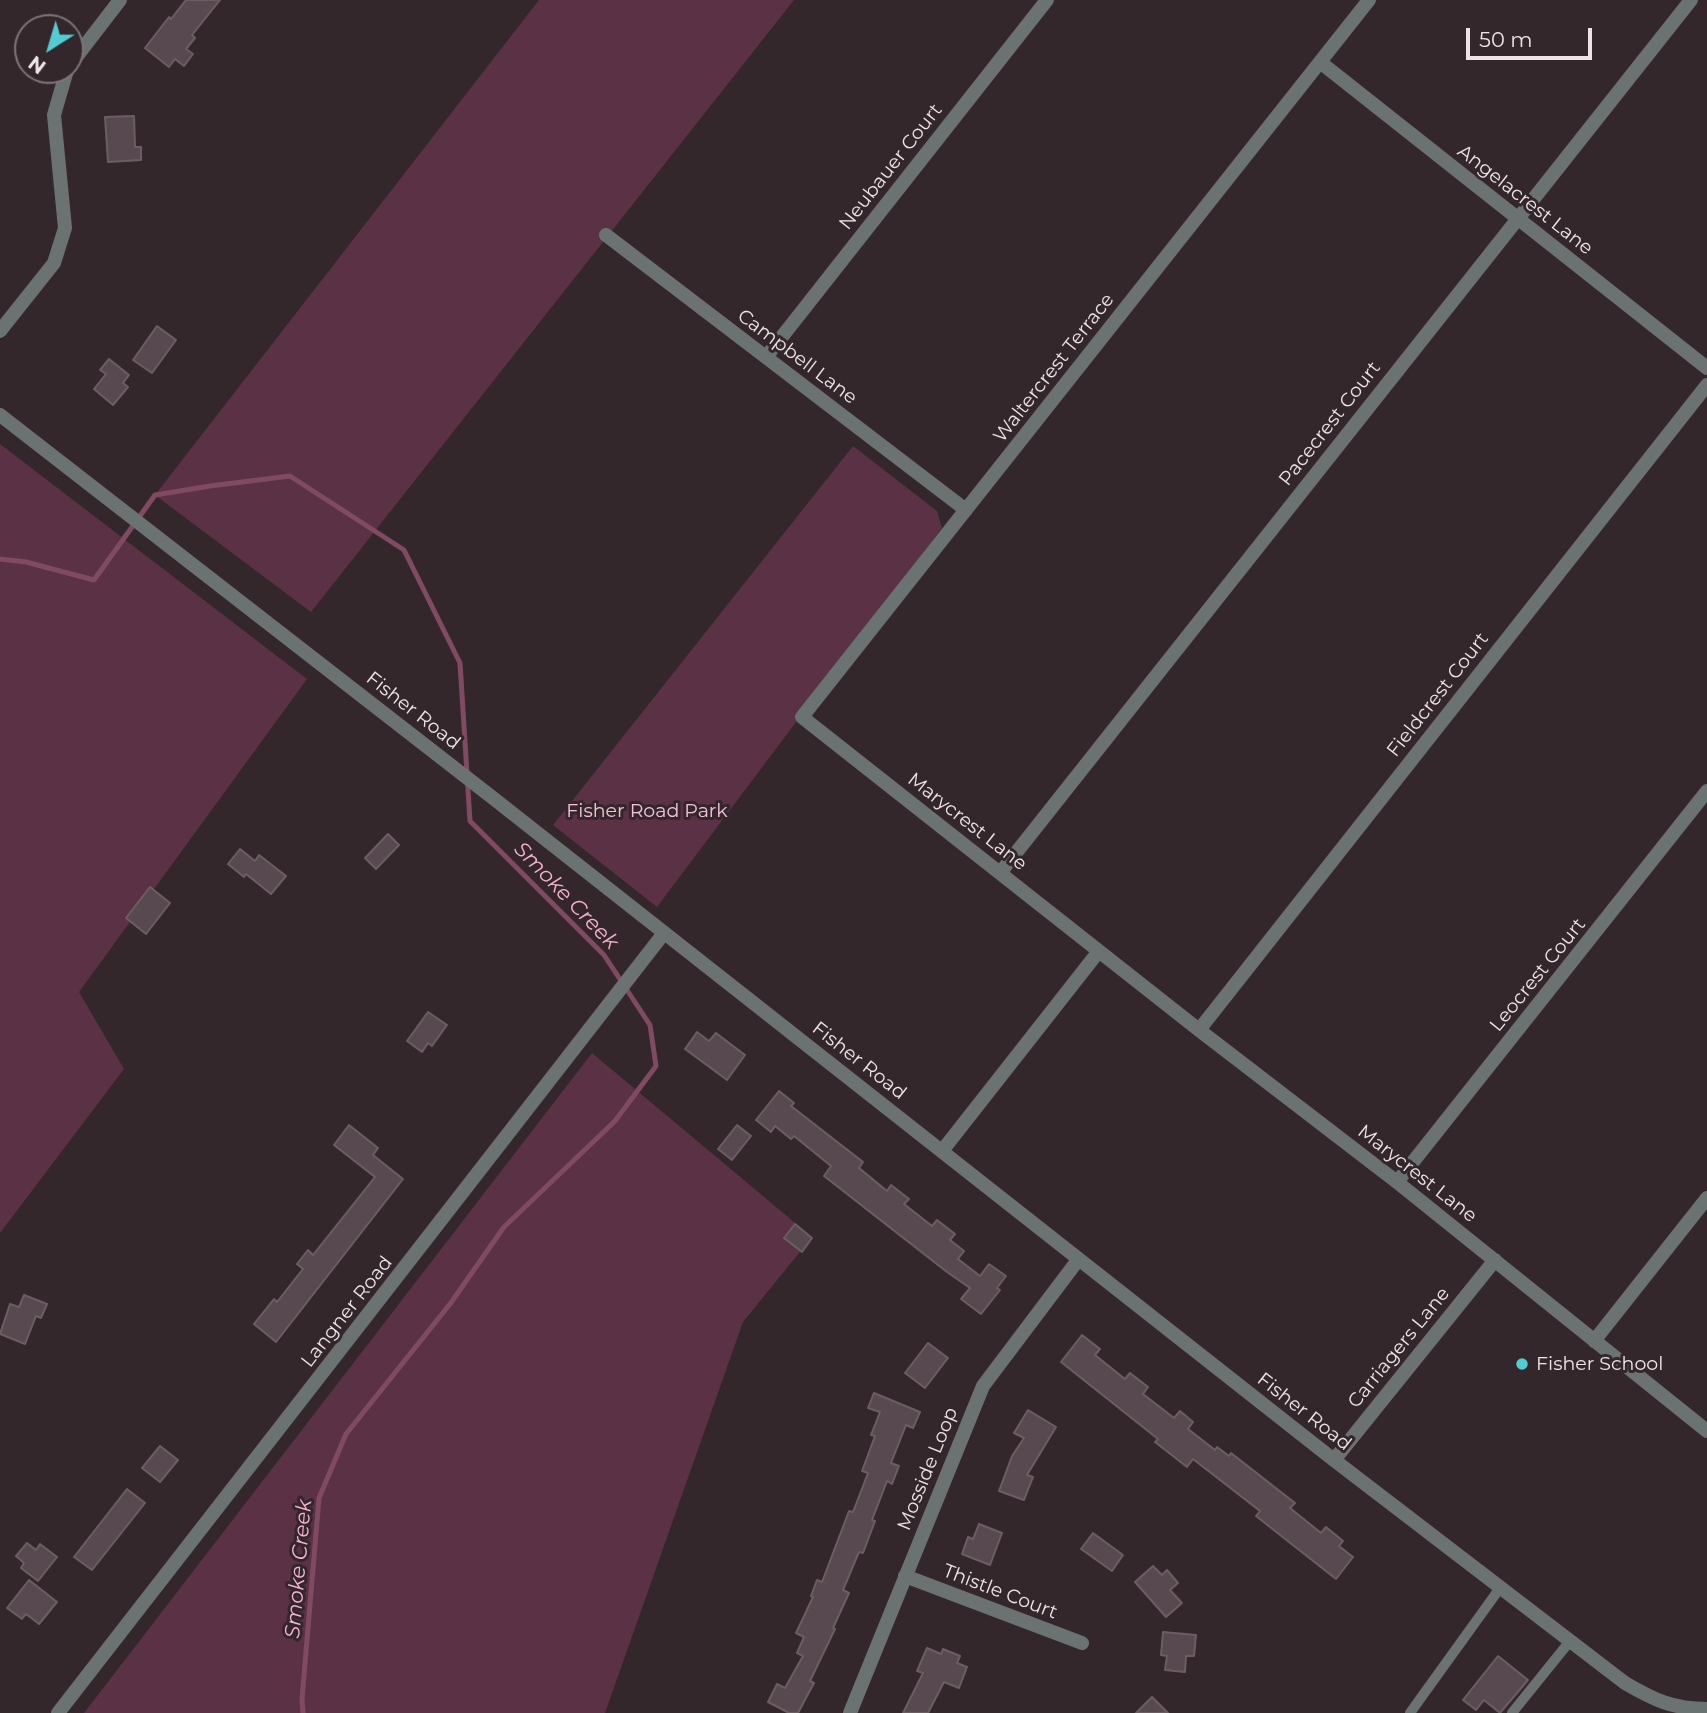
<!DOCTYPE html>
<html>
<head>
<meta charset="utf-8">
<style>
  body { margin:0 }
  #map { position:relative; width:1707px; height:1713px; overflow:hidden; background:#33272c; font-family:Montserrat,sans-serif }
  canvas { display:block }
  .north { position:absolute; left:14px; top:14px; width:70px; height:70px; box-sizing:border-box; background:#33272c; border:2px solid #7d7377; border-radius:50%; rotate:217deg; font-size:19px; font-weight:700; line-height:28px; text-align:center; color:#ede4e8 }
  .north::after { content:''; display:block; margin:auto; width:24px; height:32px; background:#51ccd4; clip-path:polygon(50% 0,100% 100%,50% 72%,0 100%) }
  .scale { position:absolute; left:1466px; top:28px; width:126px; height:32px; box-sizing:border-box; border:4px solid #ede4e8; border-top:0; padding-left:9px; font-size:21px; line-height:24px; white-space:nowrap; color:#ede4e8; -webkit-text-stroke:5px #33272c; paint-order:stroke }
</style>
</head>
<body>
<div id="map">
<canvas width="1707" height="1713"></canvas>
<div class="north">N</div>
<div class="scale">50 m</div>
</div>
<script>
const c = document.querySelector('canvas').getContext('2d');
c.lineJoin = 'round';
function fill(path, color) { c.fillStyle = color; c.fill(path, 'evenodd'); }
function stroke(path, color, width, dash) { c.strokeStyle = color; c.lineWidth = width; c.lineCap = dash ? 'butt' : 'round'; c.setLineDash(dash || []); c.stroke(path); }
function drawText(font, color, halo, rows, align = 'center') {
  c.font = font + ' Montserrat,sans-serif'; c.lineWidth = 6; c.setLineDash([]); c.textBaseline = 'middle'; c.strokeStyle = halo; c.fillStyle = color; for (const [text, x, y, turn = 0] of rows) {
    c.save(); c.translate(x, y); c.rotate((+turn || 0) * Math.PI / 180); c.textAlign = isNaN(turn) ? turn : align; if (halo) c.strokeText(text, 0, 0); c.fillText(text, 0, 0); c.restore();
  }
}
const green = new Path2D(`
  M539,0H794L311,612L155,495Z
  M0,444L307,679L79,992L124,1069L0,1233Z
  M853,446L937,511L942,528L657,907L553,825Z
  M592,1053L812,1237L743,1322L605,1713H84Z`);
const stream = new Path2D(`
  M0,559L26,562L94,580L155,495L210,486L290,476L404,550L460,663L470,821L604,955L650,1025L656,1066L615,1121L504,1227L450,1304L346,1434L319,1498L302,1699L303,1713`);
const building = new Path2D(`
  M186,0H220L192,35L195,38L186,49L193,54L184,66L175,59L169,67L145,48L169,17L171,19Z
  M134,116L135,147H141V160L108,162L105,117Z
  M157,326L176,340L152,373L133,360Z
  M109,359L129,375L123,383L128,387L113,405L94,389L106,374L100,370Z
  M388,834L399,845L376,869L365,858Z
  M240,849L255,861L259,855L286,876L271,894L246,874L244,877L228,864Z
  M150,887L170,903L146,934L126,918Z
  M428,1012L447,1025L432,1046L428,1043L422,1052L407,1041Z
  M697,1032L709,1041L716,1033L745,1055L727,1080L685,1049Z
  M779,1091L794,1103L791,1106L863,1162L859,1168L887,1191L891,1185L909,1199L904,1204L932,1226L937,1220L955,1234L950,1240L964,1251L958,1259L980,1276L989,1264L1006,1276L997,1288L1000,1290L981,1314L961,1299L970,1288L947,1272L824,1176L831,1166L794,1136L791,1139L775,1126L771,1132L756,1120Z
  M349,1125L378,1148L373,1155L403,1179L276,1342L254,1324L274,1299L277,1302L303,1269L297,1264L308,1250L313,1255L375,1177L334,1145Z
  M737,1125L751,1136L732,1160L718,1149Z
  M795,1224L812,1238L802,1252L784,1238Z
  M24,1295L47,1304L41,1318L36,1316L25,1344L0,1334L10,1304L19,1307Z
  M1082,1335L1100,1349L1095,1355L1125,1379L1130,1373L1148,1387L1143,1394L1174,1418L1180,1411L1193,1422L1188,1429L1215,1450L1217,1447L1229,1456L1231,1453L1295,1503L1290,1508L1321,1533L1326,1527L1343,1541L1339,1546L1353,1557L1336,1579L1256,1516L1260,1511L1193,1459L1187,1467L1155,1442L1158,1439L1061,1362Z
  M928,1343L948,1358L925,1388L905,1373Z
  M874,1393L920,1412L913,1428L906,1425L891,1463L899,1466L892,1484L887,1481L872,1520L875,1521L863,1553L859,1552L843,1590L849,1593L833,1628L835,1629L810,1681L814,1683L798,1713H789L768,1702L777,1684L785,1688L803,1656L797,1653L804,1637L796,1633L813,1597L811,1596L817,1580L822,1582L849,1511L853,1512L868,1473L862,1471L875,1436L871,1435L880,1412L868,1408Z
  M1028,1410L1056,1427L1027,1475L1033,1477L1024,1500L999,1491L1012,1456L1024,1438L1014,1433Z
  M160,1446L178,1460L160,1482L142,1468Z
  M127,1489L145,1503L92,1570L74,1557Z
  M979,1524L1002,1533L990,1565L962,1554L968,1537L973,1539Z
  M1093,1533L1123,1555L1112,1571L1081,1549Z
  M27,1543L36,1550L40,1544L57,1557L38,1581L21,1568L24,1563L16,1556Z
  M1153,1566L1162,1575L1167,1570L1178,1583L1170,1590L1182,1603L1166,1617L1135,1582Z
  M29,1580L57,1602L39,1624L26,1614L22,1619L7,1608Z
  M1163,1632L1196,1635L1194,1656H1186L1185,1672L1165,1670L1167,1656L1161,1655Z
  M927,1648L941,1654L943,1649L960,1656L957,1663L967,1667L959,1688L944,1682L928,1713H903L923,1673L917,1671Z
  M1498,1656L1528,1680L1500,1713L1484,1700L1476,1710L1463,1700Z
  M1152,1697L1168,1713H1136Z`);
const lane = new Path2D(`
  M1410,1713L1500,1588
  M1512,1713L1570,1641`);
const street = new Path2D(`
  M1369,0L802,717L1199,1030L1397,1182L1707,1431
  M1320,62L1707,368
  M70,65L120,0
  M606,235L966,510
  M0,331L54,263L65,228L54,115L67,70
  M766,357L1047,0
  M0,415L493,798L1334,1460L1625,1683C1654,1700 1673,1709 1707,1709
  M1000,873L1691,0
  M1199,1030L1707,385
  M942,1151L1099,951
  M1397,1182L1707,791
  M1594,1341L1707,1198
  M1334,1460L1495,1260
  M905,1576L1082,1643
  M58,1713L664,933
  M850,1713L983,1386L1078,1260`);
const markers = [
  [1522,1364,7,"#51ccd4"]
];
const streetNames = [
  ["Neubauer Court",891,167,-52],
  ["Angelacrest Lane",1525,200,38],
  ["Campbell Lane",797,357,37],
  ["Waltercrest Terrace",1054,368,-52],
  ["Pacecrest Court",1330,424,-52],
  ["Fieldcrest Court",1438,695,-52],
  ["Fisher Road",413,711,38],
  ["Marycrest Lane",967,822,38],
  ["Leocrest Court",1538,975,-51],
  ["Fisher Road",859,1061,38],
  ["Marycrest Lane",1417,1174,38],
  ["Langner Road",347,1312,-52],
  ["Carriagers Lane",1399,1348,-51],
  ["Fisher Road",1304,1412,38],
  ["Mosside Loop",928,1469,-68],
  ["Thistle Court",1000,1592,21]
];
const parkNames = [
  ["Fisher Road Park",647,811]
];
const poiNames = [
  ["Fisher School",1536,1364]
];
const waterNames = [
  ["Smoke Creek",566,896,46],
  ["Smoke Creek",299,1569,-85]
];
fill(green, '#5b3145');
stroke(stream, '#814a63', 5);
fill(building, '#57494f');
stroke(building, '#6c5d63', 2);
stroke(lane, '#6a7272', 10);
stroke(street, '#6a7272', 14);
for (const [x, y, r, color] of markers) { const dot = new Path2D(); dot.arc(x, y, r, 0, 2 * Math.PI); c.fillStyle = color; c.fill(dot); stroke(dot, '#33272c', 2.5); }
drawText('19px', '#ede4e8', '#33272c', streetNames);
drawText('19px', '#f5c0d7', '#33272c', parkNames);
drawText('19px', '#ede4e8', '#33272c', poiNames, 'left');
drawText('italic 21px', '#f7b1d0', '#33272c', waterNames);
</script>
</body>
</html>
